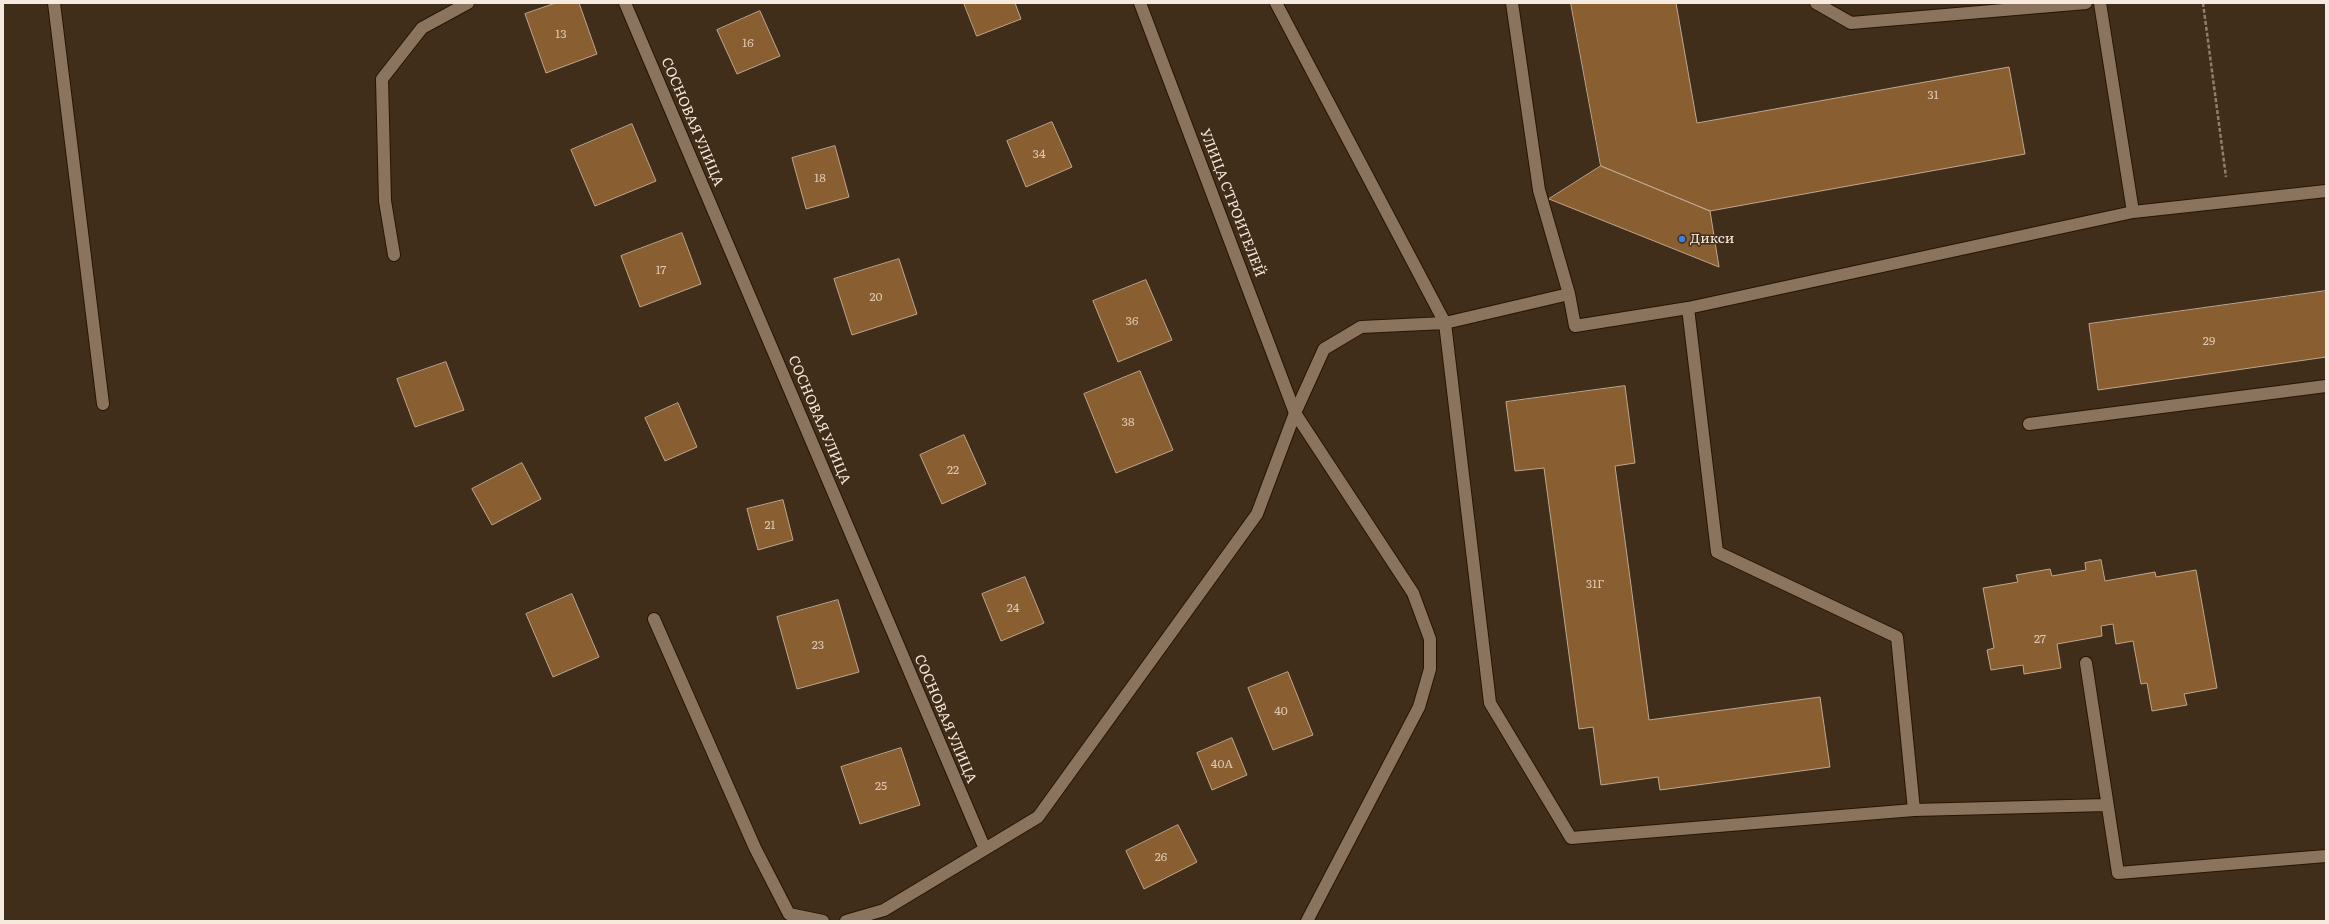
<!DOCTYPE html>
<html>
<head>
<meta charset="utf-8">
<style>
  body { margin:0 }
  #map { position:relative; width:2329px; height:924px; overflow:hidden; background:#412e1a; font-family:Literata,serif }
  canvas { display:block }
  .frame { position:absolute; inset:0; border:4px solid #f6e9dd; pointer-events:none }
</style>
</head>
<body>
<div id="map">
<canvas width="2329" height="924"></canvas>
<div class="frame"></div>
</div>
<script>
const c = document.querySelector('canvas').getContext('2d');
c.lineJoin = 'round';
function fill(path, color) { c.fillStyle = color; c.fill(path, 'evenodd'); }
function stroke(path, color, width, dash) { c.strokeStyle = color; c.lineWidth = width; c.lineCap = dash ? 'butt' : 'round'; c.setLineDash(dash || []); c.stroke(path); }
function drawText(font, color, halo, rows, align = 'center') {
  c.font = font + ' Literata,serif'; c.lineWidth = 3; c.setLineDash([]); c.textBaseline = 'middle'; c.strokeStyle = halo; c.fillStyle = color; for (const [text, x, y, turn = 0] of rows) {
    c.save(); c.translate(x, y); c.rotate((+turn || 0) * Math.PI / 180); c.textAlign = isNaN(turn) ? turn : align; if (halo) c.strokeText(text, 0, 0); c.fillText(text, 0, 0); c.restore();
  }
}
const building = new Path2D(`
  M556,3H579L597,54L546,73L525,14Z
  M964,3H1015L1021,19L977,36Z
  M1571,3H1676L1697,123L2009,67L2025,154L1710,211L1601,166Z
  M760,11L780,56L737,74L717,30Z
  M1052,122L1072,167L1026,187L1007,141Z
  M632,124L656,181L595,206L571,150Z
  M835,146L849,197L806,209L792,158Z
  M1601,166L1710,211L1719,267L1549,199Z
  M682,233L701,284L640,307L621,256Z
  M899,259L917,314L852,335L834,279Z
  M1146,280L1172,340L1118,362L1093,301Z
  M2326,291V357L2098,390L2089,324Z
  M446,362L464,410L415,427L397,379Z
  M1140,371L1173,450L1116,473L1084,394Z
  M1625,386L1635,463L1615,466L1649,720L1820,697L1830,767L1660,790L1658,777L1601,785L1593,727L1579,729L1544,468L1515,471L1506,402Z
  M678,403L697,447L665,461L645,418Z
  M964,435L986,484L942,504L920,455Z
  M522,463L541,499L492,525L472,489Z
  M783,500L793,540L758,550L747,509Z
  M2101,560L2105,581L2155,572L2156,577L2196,570L2217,688L2184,694L2187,705L2152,711L2147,683L2141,684L2133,641L2116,644L2113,624L2101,626L2102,636L2057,644L2061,668L2024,674L2023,665L1991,670L1987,650L1994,648L1983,588L2018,582L2016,575L2050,569L2052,576L2086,570L2085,563Z
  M1025,577L1044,623L1001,641L982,594Z
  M572,594L599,657L553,677L526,614Z
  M838,600L859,672L797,689L777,617Z
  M1288,672L1313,735L1273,750L1248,688Z
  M1232,738L1247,775L1212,790L1197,753Z
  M901,748L920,805L860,824L841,767Z
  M1178,825L1197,862L1144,889L1126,851Z`);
const path = new Path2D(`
  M2203,3L2226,177`);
const service = new Path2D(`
  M54,3L103,404
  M625,3L985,849
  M1512,3L1539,190L1569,294L1575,326L1688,308L2133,212L2326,191
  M1816,3L1851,23L2086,3
  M2100,3L2133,212
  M394,255L385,201L382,79L422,28L468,3
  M1569,294L1445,323L1490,703L1571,838L1914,810L1897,637L1717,552L1688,308
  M1295,413L1413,593L1430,639V669L1419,707L1307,921
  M2029,424L2326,386
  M654,619L755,848L789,914L823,921
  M2086,663L2118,873L2326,856
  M1914,810L2107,805
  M846,921L884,910L1038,817L1257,514L1295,413L1324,349L1361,327L1445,323L1276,3`);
const minor = new Path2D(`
  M1140,3L1295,413`);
const markers = [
  [1682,239,4,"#3f7fe0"]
];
const numberNames = [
  ["13",561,34],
  ["16",748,43],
  ["31",1933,95],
  ["34",1039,154],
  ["18",820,178],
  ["17",661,270],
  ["20",876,297],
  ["36",1132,321],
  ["29",2209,341],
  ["38",1128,422],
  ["22",953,470],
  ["21",770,525],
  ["31Г",1595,584],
  ["24",1013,608],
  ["27",2040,639],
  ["23",818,645],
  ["40",1281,711],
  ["40А",1222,764],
  ["25",881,786],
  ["26",1161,857]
];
const streetNames = [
  ["СОСНОВАЯ УЛИЦА",692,122,67],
  ["УЛИЦА СТРОИТЕЛЕЙ",1232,203,69],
  ["СОСНОВАЯ УЛИЦА",819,420,67],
  ["СОСНОВАЯ УЛИЦА",945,719,67]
];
const poiNames = [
  ["Дикси",1690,239]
];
fill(building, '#895e30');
stroke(building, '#bea68f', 1);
stroke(service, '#271503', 14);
stroke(minor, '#271503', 14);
stroke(path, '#8e7e6d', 2.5, [4, 2]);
stroke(service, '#8b745e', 12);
stroke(minor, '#8b745e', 12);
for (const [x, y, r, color] of markers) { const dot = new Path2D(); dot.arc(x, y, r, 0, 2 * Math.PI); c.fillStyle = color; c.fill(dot); stroke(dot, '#412e1a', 1.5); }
drawText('12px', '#dbc6b2', null, numberNames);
drawText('14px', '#f6e9dd', '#412e1a', streetNames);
drawText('14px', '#f6e9dd', '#412e1a', poiNames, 'left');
</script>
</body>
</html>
